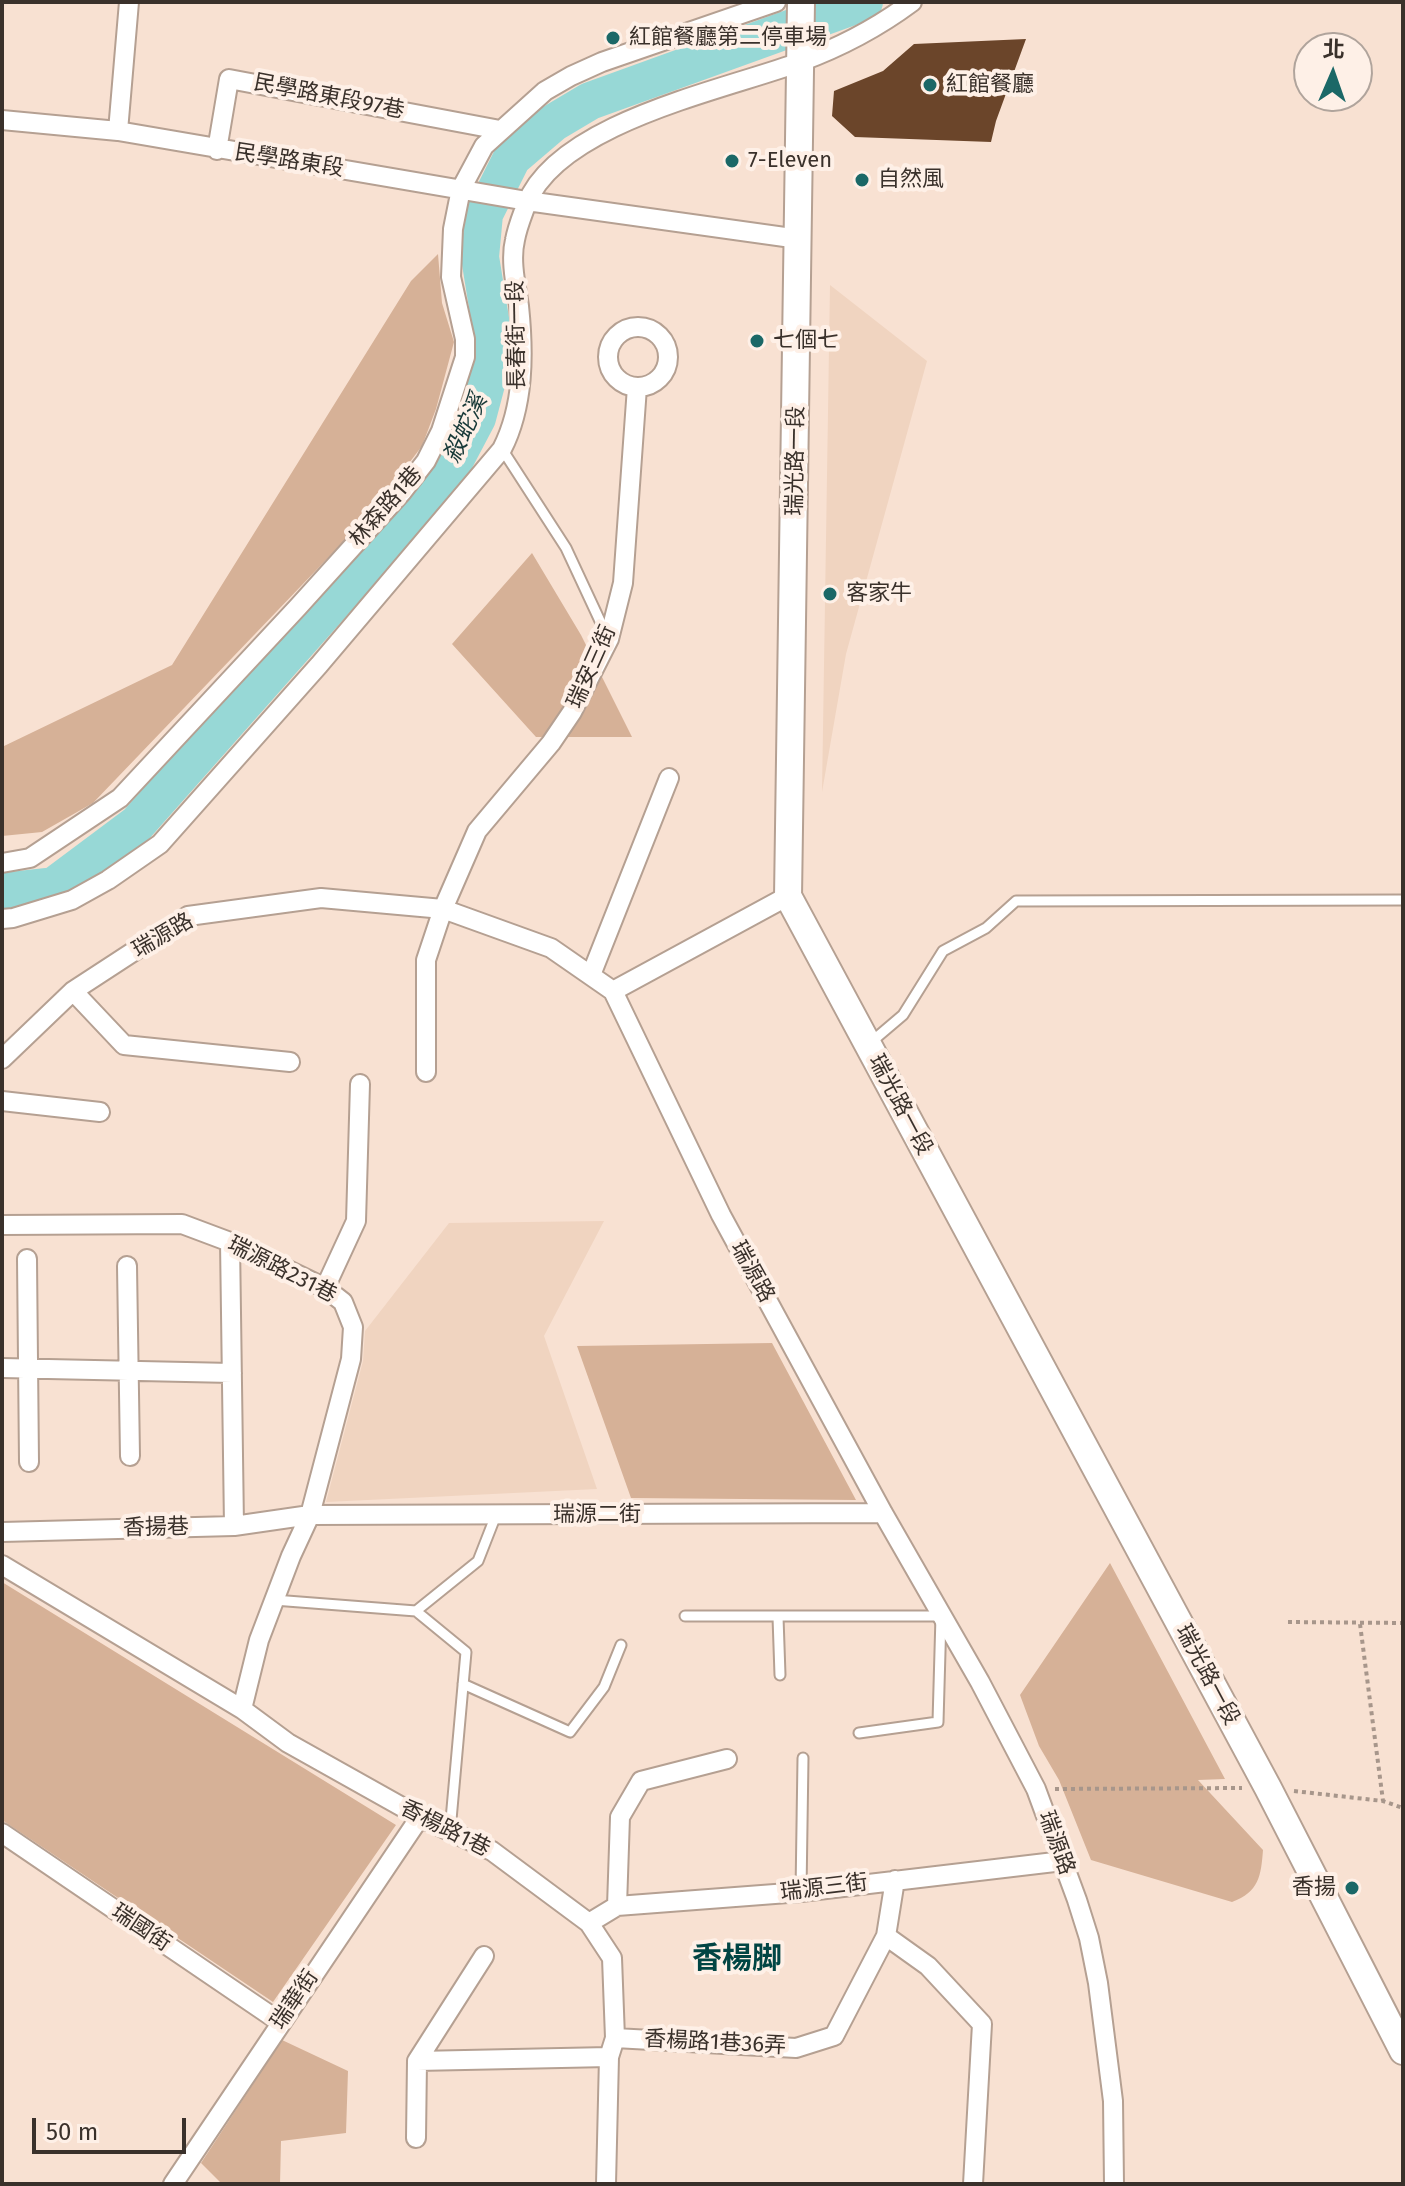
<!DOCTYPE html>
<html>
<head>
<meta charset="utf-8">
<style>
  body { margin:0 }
  #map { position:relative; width:1405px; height:2186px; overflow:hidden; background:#f8e1d2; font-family:"Fira Sans","Noto Sans TC",sans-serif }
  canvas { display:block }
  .frame { position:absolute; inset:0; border:4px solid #3a312b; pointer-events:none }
  .north { position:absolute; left:1293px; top:32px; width:80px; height:80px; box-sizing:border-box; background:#fef0e7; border:2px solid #b0a49c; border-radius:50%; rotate:2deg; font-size:22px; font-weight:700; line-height:32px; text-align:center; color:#3a312b }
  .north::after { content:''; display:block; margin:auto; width:28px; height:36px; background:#1b6867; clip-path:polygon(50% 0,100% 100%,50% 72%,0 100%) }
  .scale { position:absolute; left:32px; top:2118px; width:154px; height:36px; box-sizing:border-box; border:4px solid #3a312b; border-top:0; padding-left:10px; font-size:24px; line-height:28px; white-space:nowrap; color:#3a312b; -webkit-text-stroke:6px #fef0e7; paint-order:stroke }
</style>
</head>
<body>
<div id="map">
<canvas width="1405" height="2186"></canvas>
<div class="frame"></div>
<div class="north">北</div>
<div class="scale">50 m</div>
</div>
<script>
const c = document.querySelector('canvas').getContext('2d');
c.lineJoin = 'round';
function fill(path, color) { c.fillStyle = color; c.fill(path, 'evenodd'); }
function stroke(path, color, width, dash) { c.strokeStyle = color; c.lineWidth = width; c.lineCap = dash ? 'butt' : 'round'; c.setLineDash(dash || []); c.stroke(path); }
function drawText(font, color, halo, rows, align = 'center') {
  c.font = font + ' "Fira Sans","Noto Sans TC",sans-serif'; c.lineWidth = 8; c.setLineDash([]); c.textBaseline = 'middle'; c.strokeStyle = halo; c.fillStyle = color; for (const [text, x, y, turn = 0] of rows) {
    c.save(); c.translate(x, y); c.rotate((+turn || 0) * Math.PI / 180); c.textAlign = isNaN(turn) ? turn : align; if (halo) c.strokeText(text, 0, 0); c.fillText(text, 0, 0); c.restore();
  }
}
const built = new Path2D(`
  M830,285L927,361L846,654L822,792Z
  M604,1221L544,1336L597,1489L326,1502L363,1361L365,1331L449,1223Z`);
const green = new Path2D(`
  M438,254L442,303L454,342L436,409L422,446L371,513L93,803L42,832L2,836V747L172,665L411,281Z
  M532,553L581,635L632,737H536L452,644Z
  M772,1343L856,1500L631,1498L577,1346Z
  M1110,1563L1225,1779L1198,1780L1263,1850C1261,1876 1259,1892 1232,1902L1091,1860L1059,1780L1039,1746L1020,1695Z
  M2,1582L396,1825L273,2002L2,1820Z
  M282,2040L348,2071L346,2133L281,2141L280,2184H222L201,2163Z`);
const river = new Path2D(`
  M2,892L54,886L137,824L448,473L477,418L495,350L480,257L484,214L512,158L553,123L590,101L864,2`);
const building = new Path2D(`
  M1026,39L996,121L991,142L855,137L832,116L834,91L883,71L914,44Z`);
const path = new Path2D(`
  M1288,1622L1403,1623
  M1360,1624L1383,1801
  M1055,1789L1242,1788
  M1294,1791L1383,1801L1403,1808`);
const lane = new Path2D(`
  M502,449L566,548L607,636
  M870,1043L903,1015L943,951L986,928L1016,901L1403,900
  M274,1600L416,1611L466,1652L450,1831
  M416,1611L478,1561L496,1515
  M685,1616H941L938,1722L859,1733
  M778,1617L780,1675
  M463,1684L570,1732L604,1687L621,1645
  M801,1892L803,1758`);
const street = new Path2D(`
  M2,120L118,131L129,2
  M118,131L527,201L799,239
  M217,150L229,79L500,130
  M608 357a30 30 0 1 1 60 0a30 30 0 1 1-60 0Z
  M2,863L30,858L120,798L298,607L402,492L426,461L441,431L465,357V339L451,277L453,229L461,189L484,146L545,91L571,76L602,62L776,2
  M2,919L13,918L72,900L108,880L160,844L319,665L502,449C524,406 524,354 519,306C516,286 510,260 515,240C517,228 522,216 526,205C557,123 724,90 800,62C841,47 877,28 912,2
  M591,975L669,778
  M73,991L124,1045L290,1062
  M613,991L788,896
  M2,1059L73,991L188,916L321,898L443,909L551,948L613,991L721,1215L883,1513L980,1682L1036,1789L1077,1900L1089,1938L1098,1983L1113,2101L1114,2184
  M426,1072V960L443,909L477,831L551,743L572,712L609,639L623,583L637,387
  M2,1101L100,1112
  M2,1225L182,1224L230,1242L325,1288L343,1302L353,1327L351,1359L310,1515L291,1556L259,1640L242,1709L288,1743L420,1817L492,1851L589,1923L612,1958L615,2038L609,2057L606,2184
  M230,1242L234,1526
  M27,1259L29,1462
  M127,1266L130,1456
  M325,1288L356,1221L360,1084
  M2,1368L232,1373
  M2,1532L234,1526L310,1515L883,1513
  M2,1565L242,1709
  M2,1833L280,2022
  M617,1906L620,1817L641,1781L727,1759
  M589,1923L617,1906L801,1892L1063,1861
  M886,1936L928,1966L982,2024L973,2184
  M615,2038L796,2048L834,2036L886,1936L895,1880
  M417,2061L609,2057
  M416,2138L417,2061L484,1956
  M173,2184L420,1817`);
const secondary = new Path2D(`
  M801,2L788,896L1268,1788L1403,2051`);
const markers = [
  [613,38,8,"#1b6867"],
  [930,85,8,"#1b6867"],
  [732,161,8,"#1b6867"],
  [862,180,8,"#1b6867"],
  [757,341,8,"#1b6867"],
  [830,594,8,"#1b6867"],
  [1352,1888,8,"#1b6867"]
];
const poiNames = [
  ["紅館餐廳第二停車場",629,38],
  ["紅館餐廳",946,85],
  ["7-Eleven",748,161],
  ["自然風",878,180],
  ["七個七",773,341],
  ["客家牛",846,594],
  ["香揚",1336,1888,"right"]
];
const streetNames = [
  ["民學路東段97巷",329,97,11],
  ["民學路東段",289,161,9],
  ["長春街一段",517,335,-91],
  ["瑞光路一段",796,461,-89],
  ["林森路1巷",386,507,-49],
  ["瑞安三街",592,667,-66],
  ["瑞源路",163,936,-30],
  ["瑞光路一段",900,1105,62],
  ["瑞源路231巷",282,1270,27],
  ["瑞源路",752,1272,61],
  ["瑞源二街",597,1515],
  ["香揚巷",156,1528,-1],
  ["瑞光路一段",1207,1675,62],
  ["香楊路1巷",445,1829,27],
  ["瑞源路",1056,1843,70],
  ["瑞源三街",824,1888,-7],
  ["瑞國街",141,1928,34],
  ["瑞華街",295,2000,-56],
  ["香楊路1巷36弄",715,2043,3]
];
const waterNames = [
  ["殺蛇溪",466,429,-66]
];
const districtNames = [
  ["香楊脚",737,1960]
];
fill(built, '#f0d4c0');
fill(green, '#d6b197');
stroke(river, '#97d8d6', 38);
fill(building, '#6b452a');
stroke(lane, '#b5a092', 13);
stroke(street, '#b5a092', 22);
stroke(secondary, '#b5a092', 30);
stroke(path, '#a7968b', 4, [4, 4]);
stroke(lane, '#fff', 9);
stroke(street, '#fff', 18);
stroke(secondary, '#fff', 26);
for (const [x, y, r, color] of markers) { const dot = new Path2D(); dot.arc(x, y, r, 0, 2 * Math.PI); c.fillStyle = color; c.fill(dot); stroke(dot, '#fef0e7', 3); }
drawText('22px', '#3a312b', '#fef0e7', poiNames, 'left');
drawText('22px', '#3a312b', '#fef0e7', streetNames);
drawText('italic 24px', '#173837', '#fef0e7', waterNames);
drawText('bold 30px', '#014544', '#fef0e7', districtNames);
</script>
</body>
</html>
